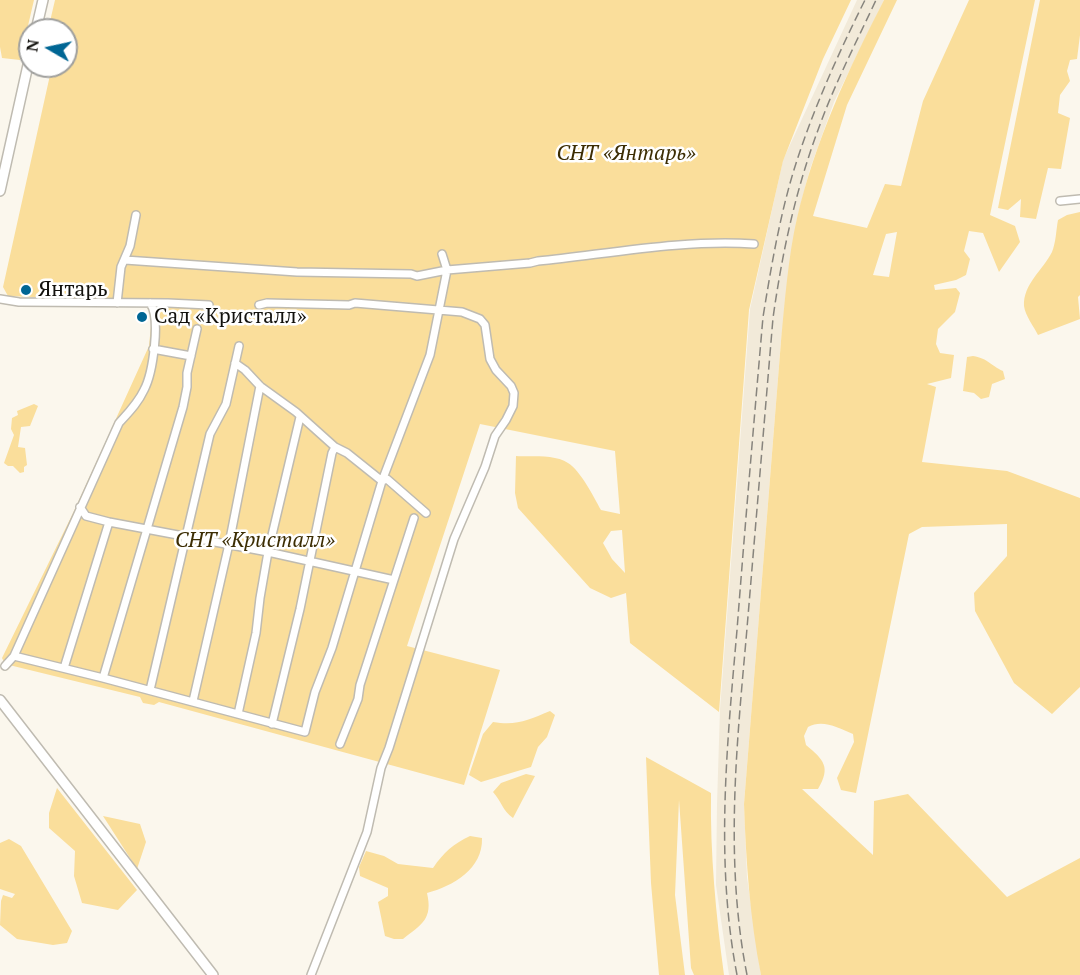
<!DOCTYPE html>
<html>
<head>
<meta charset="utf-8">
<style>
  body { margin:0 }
  #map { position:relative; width:1080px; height:975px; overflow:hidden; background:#fbf7ed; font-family:"PT Serif",serif }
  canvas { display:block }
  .north { position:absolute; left:18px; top:18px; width:60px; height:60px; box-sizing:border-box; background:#fff; border:2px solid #a0a09e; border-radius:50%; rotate:279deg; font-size:16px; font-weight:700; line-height:24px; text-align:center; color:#12110d }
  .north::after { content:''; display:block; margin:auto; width:21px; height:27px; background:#006694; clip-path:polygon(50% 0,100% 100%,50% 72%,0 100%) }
</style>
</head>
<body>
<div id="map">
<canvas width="1080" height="975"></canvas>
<div class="north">N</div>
</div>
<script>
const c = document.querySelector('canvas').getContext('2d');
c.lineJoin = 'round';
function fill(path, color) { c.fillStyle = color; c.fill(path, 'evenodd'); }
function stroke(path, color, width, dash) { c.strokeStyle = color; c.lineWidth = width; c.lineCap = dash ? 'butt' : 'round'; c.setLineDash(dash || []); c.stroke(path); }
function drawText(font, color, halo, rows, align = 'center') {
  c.font = font + ' "PT Serif",serif'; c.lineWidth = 5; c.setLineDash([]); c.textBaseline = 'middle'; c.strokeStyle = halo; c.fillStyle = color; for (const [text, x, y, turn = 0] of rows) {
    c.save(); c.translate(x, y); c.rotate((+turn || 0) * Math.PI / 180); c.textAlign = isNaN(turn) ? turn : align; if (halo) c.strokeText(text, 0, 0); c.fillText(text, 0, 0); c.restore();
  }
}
const built = new Path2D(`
  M857,0H884L834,102L810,169L797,219L781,341L744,804L747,877L761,975H729L716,885L717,804L720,709L750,309L783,160Z`);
const green = new Path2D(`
  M0,0H34L20,60L2,58L0,47Z
  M55,0H851L823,59L783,161L749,310L719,712L630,643L626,593L611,598L590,588L518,508L515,493L516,456C531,457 555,454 568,463C580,470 594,497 601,510L620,514L615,451L480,424L407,646L500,670L464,785L159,702L154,705L143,703L140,697L5,664L2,658L74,511L149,346L152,315L159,302L8,296L3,287L52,66H66V30H60L61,24L57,30H48ZM622,530L625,573L612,559L603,543L611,531Z
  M884,0H897L847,105L813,216L867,228L885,184L901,186L923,101L969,0H1035L990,215L1015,226L1020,242L999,272L983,233L969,231L964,251L970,259L966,275L956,280L934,285L935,290L956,288L960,293L955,312L938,329L936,344L940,353L954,355L951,378L927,384L936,387L922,462L1007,471L1080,498V687L1052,714L1014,683L975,611L974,593L1007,556V524L922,527L909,534L856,793L841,790L837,778L854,742L853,734C838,728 823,719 808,727L804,736L806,745C824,760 831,767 818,789H802L873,855L874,801L908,794L1007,897L1080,858V975H761C750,919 746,862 744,804L781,341C785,300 788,258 797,218C815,141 848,70 884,0ZM897,232L889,277L873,275L886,234Z
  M1040,0H1080V35L1077,59L1070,60L1067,71L1070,81L1060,95L1058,113L1070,118L1061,169L1048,168L1036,219L1020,217L1021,199L1008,210L998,208Z
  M1080,212V295L1078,297L1080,319L1038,335C1034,327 1025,315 1024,306C1023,284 1043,270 1052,252C1056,242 1056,231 1058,220L1067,215Z
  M973,356C989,359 990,365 1003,371L1005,379L992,384L989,397L981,399L974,393L963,391L967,357Z
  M34,404L38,406L30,426L21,427L18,447L25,448L27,465L24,467V472L20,473L13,466H8L4,463L14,435L11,429L12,418L18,415L17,411Z
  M550,711L555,715L547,737L538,747L531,767L481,782L469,775L483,734L493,722C517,726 528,720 550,711Z
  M646,757L711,793C710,854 716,914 724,975H694L691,968L679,800L675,895L685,975H659L651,883Z
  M526,774L535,776L513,818C502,810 502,802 493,792L501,783Z
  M57,788L137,890L118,910L82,903L74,876L75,851L49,828V813Z
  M103,816L140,824L146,842L137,869Z
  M470,836L482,838C483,869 453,886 427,893C433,919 422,924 403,939H394L385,936L378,902L388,896V888L360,876L359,867L366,851L384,856L398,864L433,868C444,852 453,844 470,836Z
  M9,839L21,846L72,931L67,943L53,945L17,939L0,925L1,901L3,895L12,898L15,894L0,889V843Z`);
const street = new Path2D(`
  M1060,201L1080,199
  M125,260L297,272L411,274L417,276L447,270L530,263L538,261C607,254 685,239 754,244
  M0,299L19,302L168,303L209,305
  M117,303L121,267L130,246L136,215
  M259,305L267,303L349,305L355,303L462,312L480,319L485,325L490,359L496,370L511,386L514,393L513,406L506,420L495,436L485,467L454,539L389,748L381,768L367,832L311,975
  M153,349L191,356
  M235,363L245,370L260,386L296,412L335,447L347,453L382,481L387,479L426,513
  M80,507L86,516L109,522L268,552L394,580
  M14,656L103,678L305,732L315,692L332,648L382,481L430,355L447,270L442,254
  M5,666L14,656L119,423C129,412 138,403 144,390C153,373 161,318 150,303
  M64,668L109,522
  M103,678L183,407L187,387V373L197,329
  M150,690L210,434L226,404L239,346
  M193,701L229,544L260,386
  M238,714L256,633L260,598L268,552L300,417
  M272,724L300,609L332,453L335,447
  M340,744L358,699L360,685L414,518`);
const secondary = new Path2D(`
  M36,30L43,0
  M0,191L30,56
  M0,700L213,975`);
const rail = new Path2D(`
  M737,975C715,861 727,745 737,630C745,526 754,421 763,317C771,268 779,220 793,173C811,114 837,56 865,0
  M747,975C725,864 736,751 746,640C755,533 764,425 773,318C782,254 795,192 818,130C834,85 856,43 876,0`);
const markers = [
  [26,290,6,"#006694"],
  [142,317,6,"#006694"]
];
const parkNames = [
  ["СНТ «Янтарь»",626,154],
  ["СНТ «Кристалл»",255,541]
];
const poiNames = [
  ["Янтарь",38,290],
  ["Сад «Кристалл»",154,317]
];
fill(built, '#f2ead9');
fill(green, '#fade9b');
stroke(street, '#bfbbb1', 10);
stroke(secondary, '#bfbbb1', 12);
stroke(street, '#fff', 7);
stroke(secondary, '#fff', 9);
stroke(rail, '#87847d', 1.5, [9, 4.5]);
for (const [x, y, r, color] of markers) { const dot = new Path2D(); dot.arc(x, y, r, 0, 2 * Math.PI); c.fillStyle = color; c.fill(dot); stroke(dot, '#fff', 2); }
drawText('italic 21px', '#3c2d03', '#fff', parkNames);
drawText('21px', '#12110d', '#fff', poiNames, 'left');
</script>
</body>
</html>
